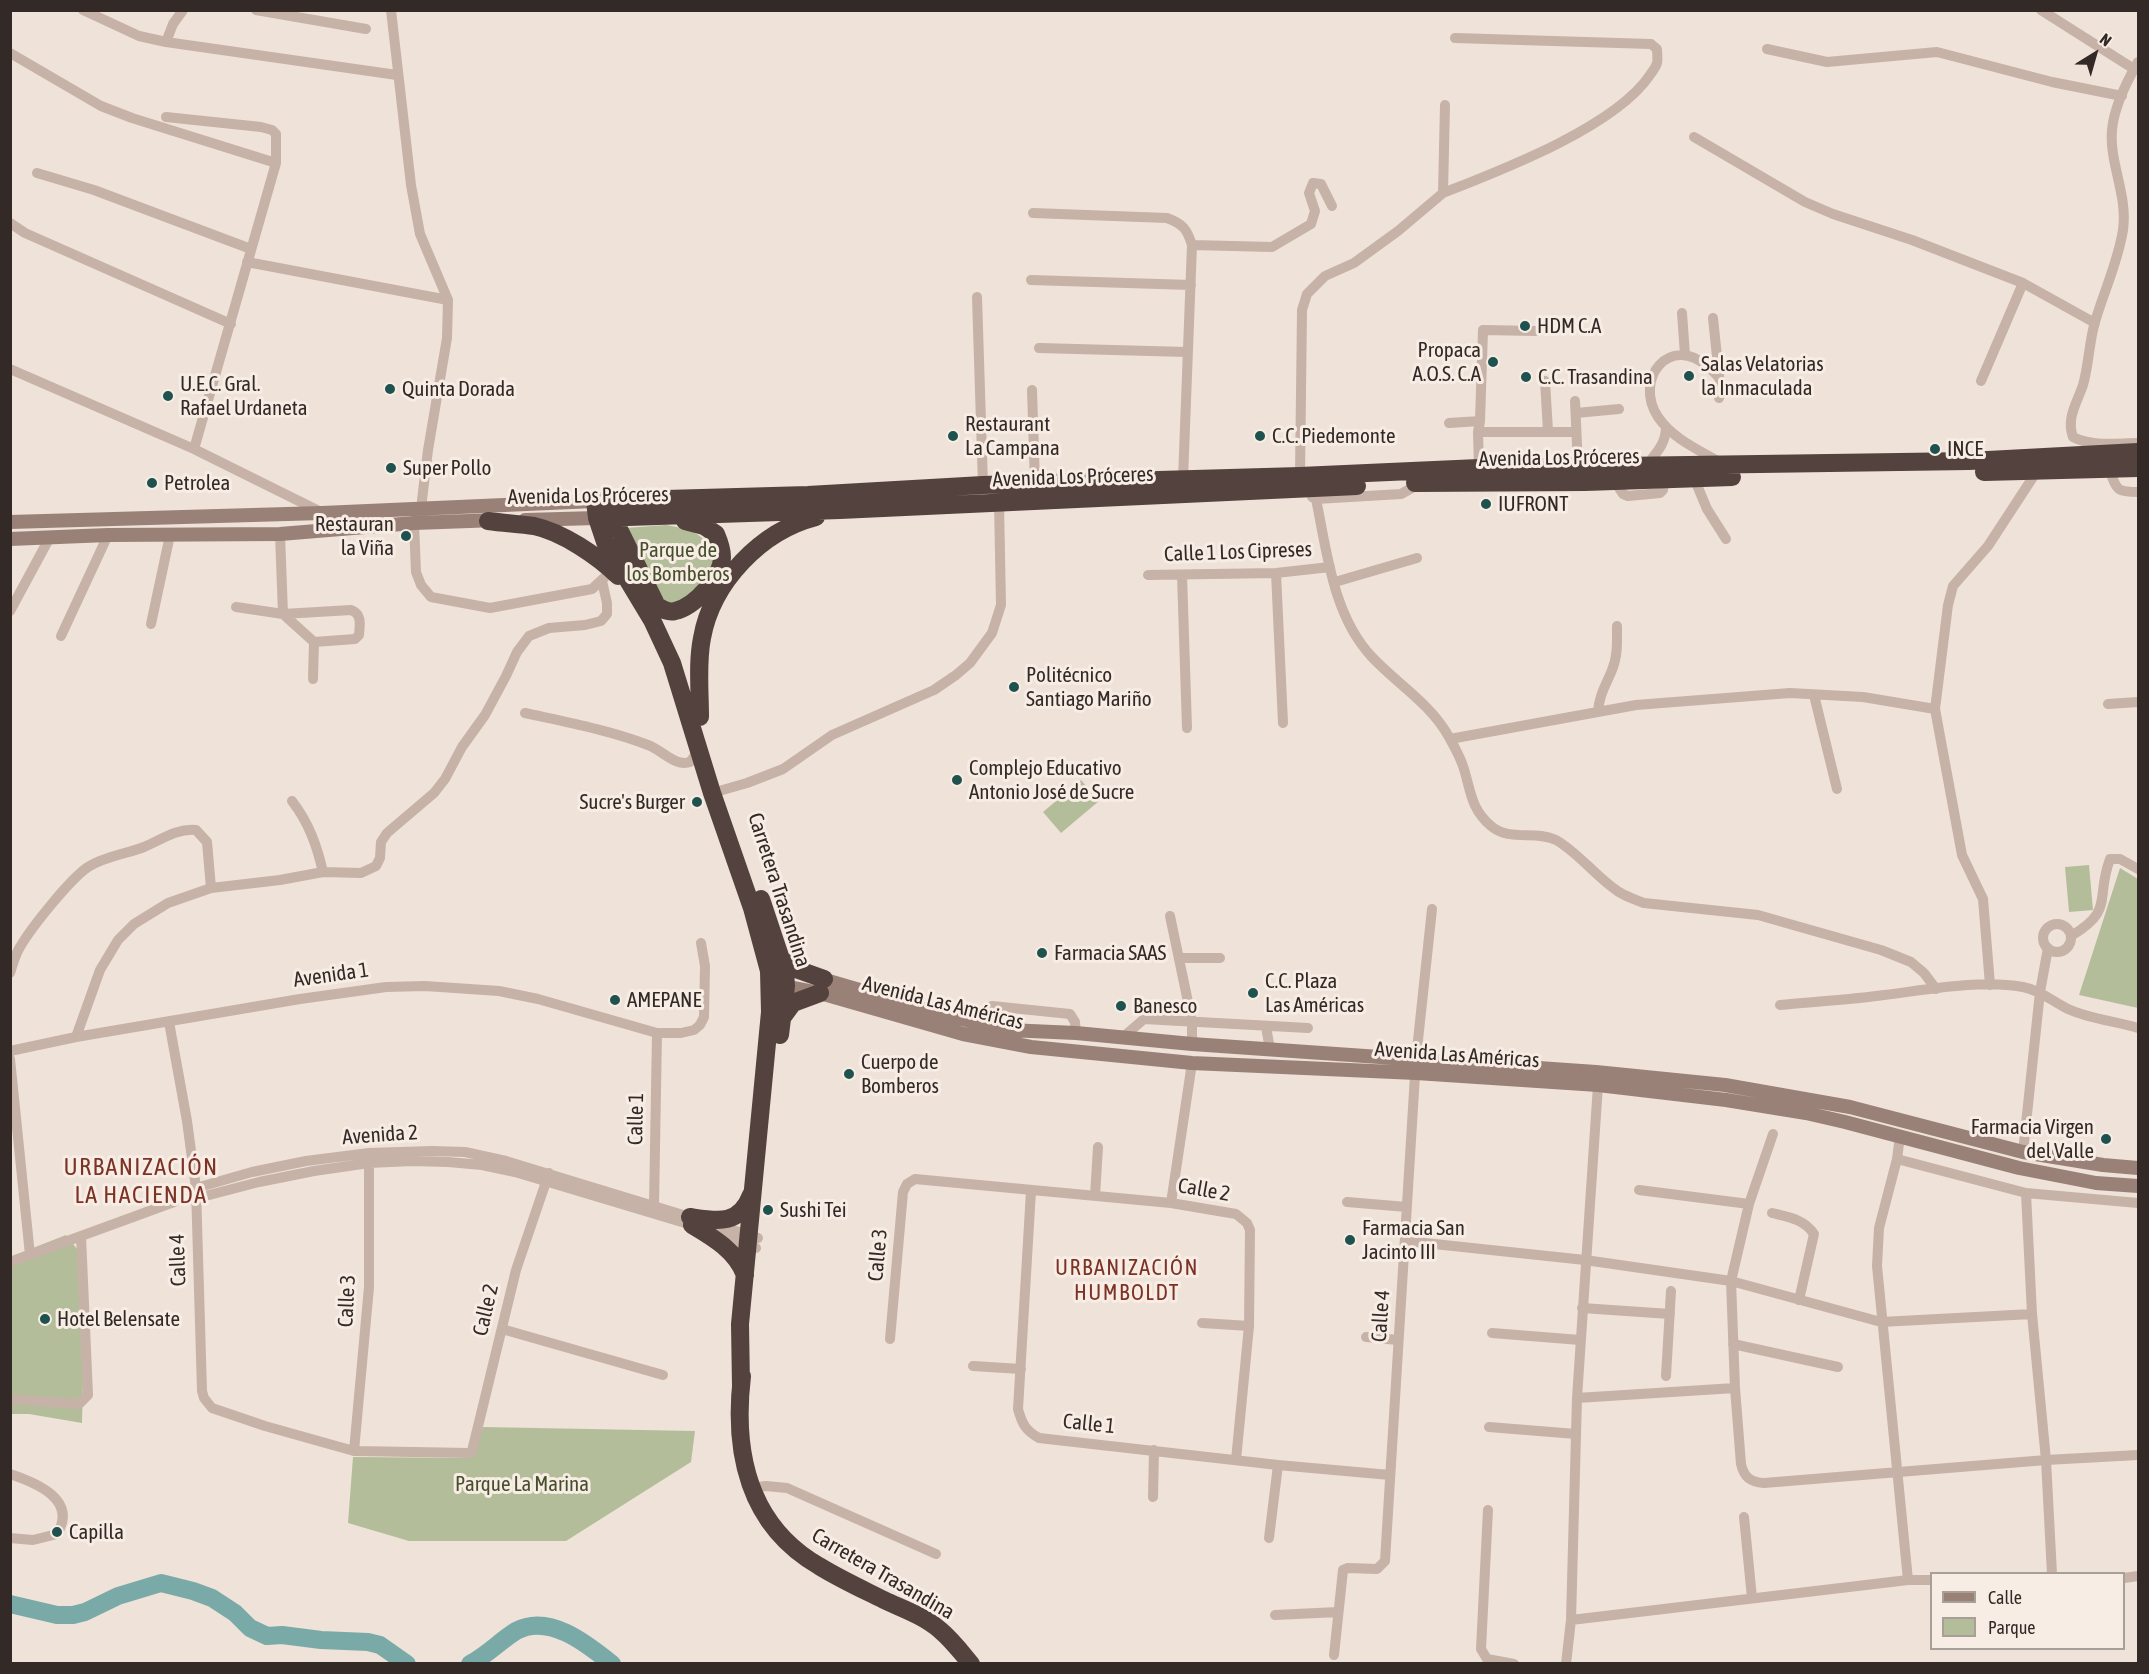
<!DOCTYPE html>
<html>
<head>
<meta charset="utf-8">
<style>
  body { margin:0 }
  #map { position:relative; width:2149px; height:1674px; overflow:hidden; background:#efe2d9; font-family:"Asap Condensed",sans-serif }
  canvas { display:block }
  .frame { position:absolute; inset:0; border:12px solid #332926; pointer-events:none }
  .legend { position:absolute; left:1930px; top:1572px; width:195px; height:78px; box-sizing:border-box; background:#f7ede5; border:2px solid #a99f99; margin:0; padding:8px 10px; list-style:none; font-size:18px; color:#332926 }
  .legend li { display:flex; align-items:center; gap:12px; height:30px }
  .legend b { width:30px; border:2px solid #a99f99 }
  .north { position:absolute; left:2065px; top:24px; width:60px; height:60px; -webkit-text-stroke:4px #f7ede5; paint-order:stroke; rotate:37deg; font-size:16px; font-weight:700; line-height:24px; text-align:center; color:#332926 }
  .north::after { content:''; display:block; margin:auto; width:21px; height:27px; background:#332926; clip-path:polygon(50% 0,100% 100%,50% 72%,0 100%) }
</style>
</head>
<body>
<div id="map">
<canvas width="2149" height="1674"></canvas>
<div class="frame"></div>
<ul class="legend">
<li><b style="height:8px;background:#998178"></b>Calle</li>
<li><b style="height:16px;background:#b4bd9a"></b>Parque</li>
</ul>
<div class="north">N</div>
</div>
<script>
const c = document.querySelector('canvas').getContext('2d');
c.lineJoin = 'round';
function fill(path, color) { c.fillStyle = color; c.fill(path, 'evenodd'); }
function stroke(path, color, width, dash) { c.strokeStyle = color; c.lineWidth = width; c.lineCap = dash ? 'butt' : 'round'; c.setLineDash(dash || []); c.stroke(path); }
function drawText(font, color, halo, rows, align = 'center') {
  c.font = font + ' "Asap Condensed",sans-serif'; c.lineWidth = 6; c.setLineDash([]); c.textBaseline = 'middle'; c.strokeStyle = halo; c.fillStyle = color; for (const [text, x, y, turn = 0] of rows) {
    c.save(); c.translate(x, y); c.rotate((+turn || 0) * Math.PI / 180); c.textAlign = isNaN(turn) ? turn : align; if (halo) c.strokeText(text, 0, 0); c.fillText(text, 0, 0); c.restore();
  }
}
const green = new Path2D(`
  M666,525C689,529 701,532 715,552L709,580L676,606L659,602L626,528Z
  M1081,780L1099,801L1061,833L1043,812Z
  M2089,865L2093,910L2069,912L2065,867Z
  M2120,868L2138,879V1008L2079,995Z
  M66,1235L77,1249L83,1381L82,1423L29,1414H11L10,1257Z
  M483,1427L695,1431L691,1462L566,1541H409L348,1523L353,1457L470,1458L473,1456Z`);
const river = new Path2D(`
  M10,1604L57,1615H73L85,1612L118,1596L161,1583L193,1591L212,1598L235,1613L250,1628L267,1636L282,1635L321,1640L368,1642L380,1645L407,1664
  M470,1664C487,1655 500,1641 516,1631C549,1613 587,1644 612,1664`);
const street = new Path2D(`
  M83,10L139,36L166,42L397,75
  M256,10L366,29
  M391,10L411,185L420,234L448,300L447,338L428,450L422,500L423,516
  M2041,10L2134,69
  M166,42L173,24L183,10
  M1767,49L1827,62L1937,52L2052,82L2122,96
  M10,53L101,106L132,118L276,163
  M2138,62C2127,81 2114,107 2112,130C2109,163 2128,195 2123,230C2118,262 2104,291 2095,322C2089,342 2089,364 2083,385C2077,403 2066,418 2073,437C2092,447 2117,443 2138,443
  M166,117L261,127L272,130L276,134V163L194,449
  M1694,137L1805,202L1833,214L1912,240L2023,283L2095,323
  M37,173L94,190L251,249
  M1443,193C1502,170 1615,127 1650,75C1652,72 1656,67 1657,63C1658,59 1657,53 1657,49L1651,44L1455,38
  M1033,213L1167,218C1183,224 1187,229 1192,245L1183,479
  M10,223L25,233L231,324
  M1192,245L1272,247L1311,224L1315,211L1309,193L1313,183L1321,184L1332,206
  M247,262L448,300
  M1031,280L1191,285
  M977,297L983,485
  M1682,313L1685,355
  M1713,318L1719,376
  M1039,348L1187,352
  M10,369L194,449L321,512
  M1545,381L1548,431
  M1981,381L2023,283
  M1032,390L1035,483
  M1719,398C1724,381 1721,378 1708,367C1670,333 1633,379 1658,417C1673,439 1699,450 1721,463
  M1575,401L1578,466
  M1576,413L1619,409
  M1449,423L1480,421
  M1478,432H1576
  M1647,465C1657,452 1666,443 1666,427
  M1479,468L1478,432L1480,421L1483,330L1536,331
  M2109,469C2117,489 2115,492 2138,492
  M1300,476L1302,310L1307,294L1325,276L1354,263L1398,231L1443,193L1445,105
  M1694,478L1707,509L1726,539
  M1615,482L1623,494L1628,496L1660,493L1663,490L1665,478
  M1312,497L1316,499L1401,494L1421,483
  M1316,499C1327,552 1333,615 1371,656C1397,684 1430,703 1449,737C1454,746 1460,757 1463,766C1471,790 1470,808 1491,826C1510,842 1535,830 1556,840C1577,852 1593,873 1612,887C1621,895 1633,899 1644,903L1758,915L1881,950L1911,962L1924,973L1936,989
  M414,523L416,572L421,585L431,597L490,608L592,589L606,576
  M280,534L283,614L351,610C362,614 360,624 359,635L355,639L314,642L313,679
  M1276,573L1283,723
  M1148,575L1276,573L1330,567
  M1182,575L1187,728
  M1335,582L1417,558
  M236,607L283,614L314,642
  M10,611L50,537
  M151,624L170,535
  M61,636L108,535
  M1814,695L1837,789
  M2108,704L2138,702
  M1598,712C1599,695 1606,685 1612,670C1618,656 1617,641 1617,626
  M525,713C566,722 609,730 648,745C662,750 675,767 690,762L699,750
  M1450,739L1636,705L1790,693L1863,697L1935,709
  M712,793L747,783L783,769L832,735L934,690L956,675L970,663L992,633L1001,605L999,503
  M292,801C309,823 317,846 323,872
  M1170,916L1192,1021V1044
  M2043 938a14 14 0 1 1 28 0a14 14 0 1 1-28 0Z
  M2071,936C2115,910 2095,899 2110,859H2120L2138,869
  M1180,958H1220
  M10,973C13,964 15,955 20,947C31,928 70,879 88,867C105,856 126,854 144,847C161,840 177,828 196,830L207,842L211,888
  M1990,985L1983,899L1962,855L1935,709L1948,605L1953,586L1988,546L2037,471
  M1780,1005C1812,1002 1844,1000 1876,996C1922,991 1977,979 2023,987C2040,990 2053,1002 2068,1009C2090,1019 2115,1021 2138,1028
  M992,1006L1070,1014L1075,1022L1076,1033
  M169,1022L187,1121L196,1188L202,1391L204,1398L212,1408L265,1426L354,1451L470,1453L472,1451L516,1270L549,1173
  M1266,1027L1270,1049
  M76,1037L100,970L118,940L134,924L168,903L211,888L280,880L323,872L361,873L376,866L380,858L381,842L387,833L434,793L445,779L462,747L485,715L506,676L517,652L529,636L549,628L585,625L601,621L607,614V603L602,581
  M1122,1038L1144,1019L1308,1028
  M10,1051L76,1037L300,999L386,987L425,986L499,991L538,999L657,1033H681L694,1030L700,1025L704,1017L705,966L701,943
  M10,1059L30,1255
  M1900,1136L1897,1159L1879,1228L1877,1266L1908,1580
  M2023,1152L2040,992L2048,948
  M1897,1159L2026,1193L2138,1203
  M1639,1190L1749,1204
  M1031,1191L1018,1409C1022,1424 1026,1431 1039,1438L1278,1465L1390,1475
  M1095,1196L1098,1147
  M190,1200L259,1182L314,1171L369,1163L412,1161L448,1162L482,1165L515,1172L695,1226
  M1347,1202L1407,1207
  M1171,1203L1192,1063
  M654,1206L657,1033
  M1772,1213C1788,1217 1804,1219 1814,1234L1799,1300
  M714,1224L758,1238
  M715,1233L756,1248
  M1406,1241L1585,1260L1731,1281L1881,1322L2032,1314L2026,1193
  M10,1262L174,1202L196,1188L252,1172L306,1161L369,1153L432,1151L465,1152L506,1161L693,1218
  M1582,1308L1670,1314
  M2032,1314L2046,1460L2052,1574
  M1202,1323L1249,1326
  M502,1329L663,1375
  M1492,1333L1580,1340
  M1366,1337L1398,1340
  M890,1339L903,1192L907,1184L915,1179L1171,1203L1236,1214L1247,1223L1250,1230L1249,1326L1236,1460
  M1733,1344L1838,1367
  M973,1366L1021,1369
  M1666,1376L1671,1291
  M1735,1388L1741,1464C1744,1477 1750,1482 1764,1483L2046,1460L2138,1455
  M1577,1398L1735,1388L1731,1281L1749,1204L1773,1134
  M10,1399L79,1404L88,1395L81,1236
  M1489,1427L1576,1434
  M354,1451L369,1287V1158
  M10,1474C37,1483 78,1500 57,1534L33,1540L10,1538
  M750,1488L766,1486L787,1488L936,1554
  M1153,1497L1154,1450
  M1488,1510L1481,1649L1487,1659L1514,1664
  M1744,1517L1752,1598
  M1269,1538L1278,1465
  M2124,1578L2138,1576
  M1275,1615L1338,1612
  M1571,1620L1908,1580H1932
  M1334,1655L1343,1570L1348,1568L1377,1569L1385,1561L1416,1059L1432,909
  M1566,1664L1571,1620L1577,1398L1598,1085`);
const secondary = new Path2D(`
  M525,520L597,518
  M10,522L322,513L595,501
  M10,539L108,535L280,534L414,523L497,520
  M815,977L949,1016L1008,1030L1076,1033L1192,1044L1596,1072L1725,1085L1850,1107L2023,1152L2103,1165L2138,1168
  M779,985L820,993L963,1034L1031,1047L1192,1063L1416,1073L1598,1085L1726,1100L1806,1113L1845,1122L2019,1168L2096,1183L2138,1186`);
const highway = new Path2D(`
  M1984,472L2138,468
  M1415,483L1585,482L1732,477
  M609,509L655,602
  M597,518L840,510L1357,486
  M488,521C503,523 519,524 534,526C562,532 598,556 618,576
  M657,606C662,609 668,613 675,611C694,607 722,577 722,557C722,549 719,541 716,534L704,526L685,521
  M700,717C700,691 697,663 702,638C712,582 761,531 816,517
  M761,899L785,971L786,986L780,1035
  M782,960L796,969L824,979
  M782,1018L793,1003L820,993
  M690,1217C717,1221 739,1226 751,1195
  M692,1225C714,1238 736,1251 745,1275
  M742,1376C733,1452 748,1525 819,1566C840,1579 862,1589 884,1600C903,1609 924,1616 940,1630C952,1640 961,1652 971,1664
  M741,1386L740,1324L770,1012L769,971L752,908L712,793L672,663L652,620L605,542L597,518L595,501L808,495L983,485L1300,476L1479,468L1969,461L2138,452`);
const markers = [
  [1525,326,6,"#1f514f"],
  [1493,362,6,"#1f514f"],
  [1689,376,6,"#1f514f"],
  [1526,377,6,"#1f514f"],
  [390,389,6,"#1f514f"],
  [168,396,6,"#1f514f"],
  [953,436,6,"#1f514f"],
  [1260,436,6,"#1f514f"],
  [1935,449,6,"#1f514f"],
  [391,468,6,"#1f514f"],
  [152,483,6,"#1f514f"],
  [1486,504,6,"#1f514f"],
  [406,536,6,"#1f514f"],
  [1014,687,6,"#1f514f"],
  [957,780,6,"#1f514f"],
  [697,802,6,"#1f514f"],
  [1042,953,6,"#1f514f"],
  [1253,993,6,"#1f514f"],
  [615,1000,6,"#1f514f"],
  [1121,1006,6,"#1f514f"],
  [849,1074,6,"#1f514f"],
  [2106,1139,6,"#1f514f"],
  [768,1210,6,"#1f514f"],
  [1350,1240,6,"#1f514f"],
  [45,1319,6,"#1f514f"],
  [57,1532,6,"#1f514f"]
];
const poiNames = [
  ["HDM C.A",1537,326],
  ["Propaca",1481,350,"right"],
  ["A.O.S. C.A",1481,374,"right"],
  ["Salas Velatorias",1701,364],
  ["la Inmaculada",1701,388],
  ["C.C. Trasandina",1538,377],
  ["U.E.C. Gral.",180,384],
  ["Rafael Urdaneta",180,408],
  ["Quinta Dorada",402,389],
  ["Restaurant",965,424],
  ["La Campana",965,448],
  ["C.C. Piedemonte",1272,436],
  ["INCE",1947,449],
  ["Super Pollo",403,468],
  ["Petrolea",164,483],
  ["IUFRONT",1498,504],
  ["Restauran",394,524,"right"],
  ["la Viña",394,548,"right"],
  ["Politécnico",1026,675],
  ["Santiago Mariño",1026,699],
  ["Complejo Educativo",969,768],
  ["Antonio José de Sucre",969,792],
  ["Sucre's Burger",685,802,"right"],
  ["Farmacia SAAS",1054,953],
  ["C.C. Plaza",1265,981],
  ["Las Américas",1265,1005],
  ["AMEPANE",627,1000],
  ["Banesco",1133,1006],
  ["Cuerpo de",861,1062],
  ["Bomberos",861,1086],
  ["Farmacia Virgen",2094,1127,"right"],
  ["del Valle",2094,1151,"right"],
  ["Sushi Tei",780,1210],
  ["Farmacia San",1362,1228],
  ["Jacinto III",1362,1252],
  ["Hotel Belensate",57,1319],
  ["Capilla",69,1532]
];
const streetNames = [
  ["Avenida Los Próceres",1559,458,-1],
  ["Avenida Los Próceres",1073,477,-2],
  ["Avenida Los Próceres",588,496,-1],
  ["Calle 1 Los Cipreses",1238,552,-2],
  ["Carretera Trasandina",779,890,72],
  ["Avenida 1",331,975,-8],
  ["Avenida Las Américas",943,1003,14],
  ["Avenida Las Américas",1457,1055,4],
  ["Calle 1",636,1119,-89],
  ["Avenida 2",380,1135,-4],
  ["Calle 2",1204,1190,10],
  ["Calle 3",878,1255,-85],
  ["Calle 4",178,1260,-92],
  ["Calle 3",347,1301,-87],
  ["Calle 2",486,1310,-77],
  ["Calle 4",1381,1316,-86],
  ["Calle 1",1089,1424,6],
  ["Carretera Trasandina",883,1574,30]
];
const parkNames = [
  ["Parque de",678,550],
  ["los Bomberos",678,574],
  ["Parque La Marina",522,1484]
];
const neighbourhoodNames = [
  ["URBANIZACIÓN",1127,1268],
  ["HUMBOLDT",1127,1293]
];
const quarterNames = [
  ["URBANIZACIÓN",141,1167],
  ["LA HACIENDA",141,1195]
];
fill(green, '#b4bd9a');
stroke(river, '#7aaaa7', 18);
stroke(street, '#c6b2a6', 10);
stroke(secondary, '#998178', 14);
stroke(highway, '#53423e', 18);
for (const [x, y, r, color] of markers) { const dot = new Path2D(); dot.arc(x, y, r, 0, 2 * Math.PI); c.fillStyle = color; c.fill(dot); stroke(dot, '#f7ede5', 2); }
drawText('21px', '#332926', '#f7ede5', poiNames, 'left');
drawText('21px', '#332926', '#f7ede5', streetNames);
drawText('21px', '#454f2c', '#f7ede5', parkNames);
c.letterSpacing = '1.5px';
drawText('22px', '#7c3225', '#f7ede5', neighbourhoodNames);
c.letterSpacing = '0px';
c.letterSpacing = '1.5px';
drawText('24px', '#7c3225', '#f7ede5', quarterNames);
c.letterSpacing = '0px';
</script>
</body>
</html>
